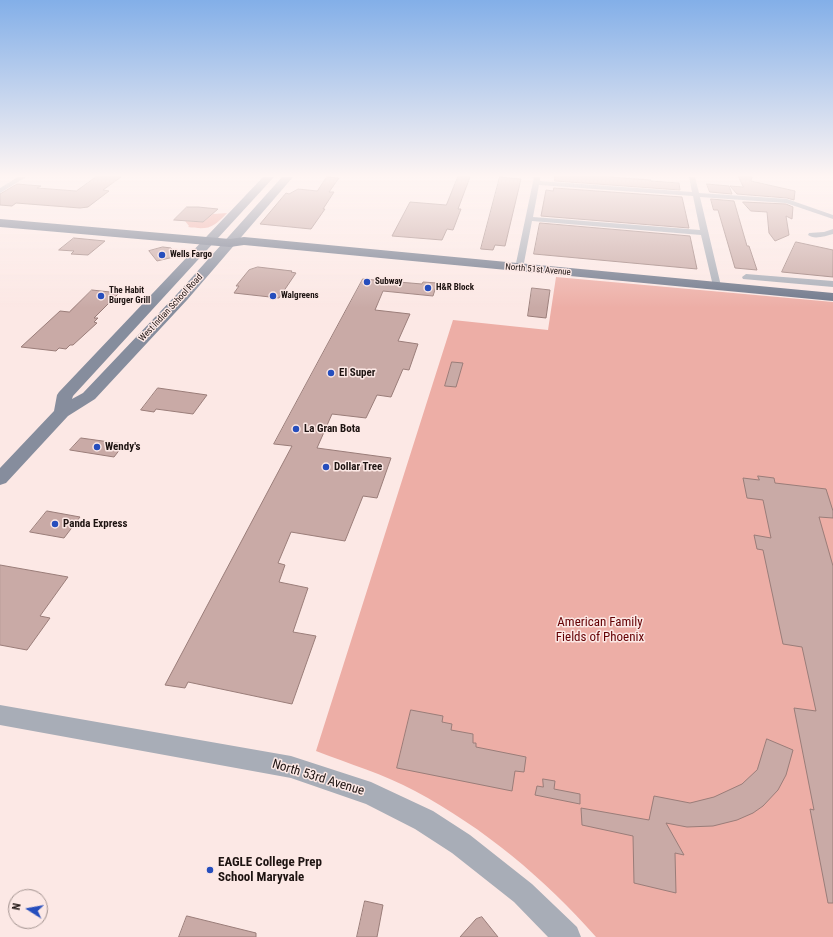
<!DOCTYPE html>
<html>
<head>
<meta charset="utf-8">
<style>
  body { margin:0 }
  #map { position:relative; width:833px; height:937px; overflow:hidden; background:#fce8e5; font-family:"Roboto Condensed",sans-serif }
  canvas { display:block }
  .north { position:absolute; left:8px; top:889px; width:40px; height:40px; box-sizing:border-box; background:#fce8e5; border:1px solid #a39390; border-radius:50%; rotate:281deg; font-size:11px; font-weight:700; line-height:16px; text-align:center; color:#1d1311 }
  .north::after { content:''; display:block; margin:auto; width:14px; height:18px; background:#264ebd; clip-path:polygon(50% 0,100% 100%,50% 72%,0 100%) }
</style>
</head>
<body>
<div id="map">
<canvas width="833" height="937"></canvas>
<div class="north">N</div>
</div>
<script>
const c = document.querySelector('canvas').getContext('2d');
c.lineJoin = 'round';
function fill(path, color) { c.fillStyle = color; c.fill(path, 'evenodd'); }
function stroke(path, color, width, dash) { c.strokeStyle = color; c.lineWidth = width; c.lineCap = dash ? 'butt' : 'round'; c.setLineDash(dash || []); c.stroke(path); }
function drawText(font, color, halo, rows, align = 'center') {
  c.font = font + ' "Roboto Condensed",sans-serif'; c.lineWidth = 3; c.setLineDash([]); c.textBaseline = 'middle'; c.strokeStyle = halo; c.fillStyle = color; for (const [text, x, y, turn = 0] of rows) {
    c.save(); c.translate(x, y); c.rotate((+turn || 0) * Math.PI / 180); c.textAlign = isNaN(turn) ? turn : align; if (halo) c.strokeText(text, 0, 0); c.fillText(text, 0, 0); c.restore();
  }
}
const green = new Path2D(`
  M227,213C213,228 209,230 188,227L189,226L185,221L203,222L213,214Z
  M556,277L833,302V937H596C544,878 484,828 415,791C384,774 349,764 316,751L453,320L548,330Z`);
const building = new Path2D(`
  M96,177H121L103,190L109,191L88,207L80,208L16,203L12,206L0,205V194L17,184L41,186L37,188L76,191Z
  M327,177L339,178L329,192H334L323,209H325L311,229L260,224L286,193L289,194L298,189L317,191Z
  M458,177H470L458,209H461L453,230L447,229L442,240L392,236L410,202L446,205Z
  M500,177L521,179L505,246L495,245L493,250L481,249Z
  M555,177H610L651,180V181L679,183L680,190L555,181Z
  M739,177H752L751,181L795,191L794,200L787,198L737,194L730,186L743,187Z
  M707,184L729,186L732,194L710,192Z
  M554,188L682,197L689,228L541,216L546,190L553,191Z
  M711,199L734,201L747,246H749L757,270L735,268L718,210H714Z
  M743,202L786,204L793,207L792,219L786,216L789,235L775,241L769,233L767,212L751,211Z
  M187,207H198L218,209L203,222L174,220Z
  M540,223L690,236L697,269L534,254Z
  M74,238L105,241L88,255L71,254L74,251L59,250Z
  M796,242L833,250V277L782,272Z
  M163,247L171,248L178,256L157,261L149,251Z
  M258,267L292,271L291,272L296,273L279,298L234,293L239,286H236L249,270Z
  M363,279L422,284L423,282L437,283L433,296L383,291L375,310L410,314L398,341L418,344L409,370L403,369L391,397L377,395L366,418L332,414L317,448L391,458L377,498L363,496L345,541L291,532L278,563L285,565L279,582L308,588L293,632L316,636L292,704L188,682L185,688L165,685L292,446L274,444Z
  M532,288L550,290L546,318L528,316Z
  M92,290L119,293L94,318H98L94,322L97,323L73,345H70L66,349L59,348L56,351L21,347L60,311L69,312Z
  M452,362L463,363L456,387L445,386Z
  M158,388L207,395L193,414L156,409L154,412L141,410Z
  M81,438L124,444L114,457L70,450Z
  M758,476L774,478L775,483L826,489L833,511V518L819,517L833,566V903H828L810,809L814,810L794,708L816,711L802,647L783,644L763,550L757,549L754,535L771,538L763,500L747,498L743,478L759,480Z
  M47,511L80,517L64,538L30,532Z
  M0,565L68,577L40,616L50,618L27,650L0,645Z
  M411,710L443,716L442,722L452,724L451,730L473,734V743H476V747L526,757L524,772L515,771L512,791L397,768Z
  M767,739L793,750L786,775L778,790L763,806L753,813L737,820L713,826L687,827L666,823L684,855L675,853L676,893L634,883L633,836L582,825L581,808L649,820L654,796L690,803L714,797L742,784L757,770Z
  M543,779L555,781L554,789L580,794V804L535,795L537,786L543,787Z
  M365,901L383,905L377,937H357Z
  M187,916L256,933V937H179Z
  M482,917L498,937H460L476,919Z`);
const minor = new Path2D(`
  M18,177H26L0,193V188Z
  M534,177H540V181L692,192L689,177H695L699,193L787,199L833,215V219L786,203L700,197L721,286L717,289L713,286L701,235L532,221L523,268L519,270L515,268ZM539,185L693,196L700,230L533,217Z
  M833,229V234C826,236 814,240 808,235L809,233L824,232Z
  M746,274L833,281V287L743,279L742,277Z`);
const tertiary = new Path2D(`
  M0,705L291,756L371,782L433,811L470,835L532,884L577,927L581,937H548L514,902L452,853L415,829L366,804L291,778L0,725Z`);
const secondary = new Path2D(`
  M263,177H274L73,396L72,399L83,393L177,294L282,177H293L187,300L95,399L68,416L6,483L0,485V468L54,411L57,395L59,392Z`);
const primary = new Path2D(`
  M0,219L230,239L244,237L833,293V301L244,245L230,247L0,227Z`);
const markers = [
  [162,255,4,"#264ebd"],
  [367,282,4,"#264ebd"],
  [428,288,4,"#264ebd"],
  [101,296,4,"#264ebd"],
  [273,296,4,"#264ebd"],
  [331,373,4,"#264ebd"],
  [296,429,4,"#264ebd"],
  [97,447,4,"#264ebd"],
  [326,467,4,"#264ebd"],
  [55,524,4,"#264ebd"],
  [210,870,4,"#264ebd"]
];
const farPoinames = [
  ["Wells Fargo",170,255],
  ["Subway",375,282],
  ["H&R Block",436,288],
  ["The Habit",109,291],
  ["Burger Grill",109,301],
  ["Walgreens",281,296]
];
const farStreetnames = [
  ["North 51st Avenue",538,270,5],
  ["West Indian School Road",171,308,-47]
];
const poiNames = [
  ["El Super",339,373],
  ["La Gran Bota",304,429],
  ["Wendy's",105,447],
  ["Dollar Tree",334,467],
  ["Panda Express",63,524]
];
const nearParknames = [
  ["American Family",600,623],
  ["Fields of Phoenix",600,638]
];
const nearStreetnames = [
  ["North 53rd Avenue",318,778,17]
];
const nearPoinames = [
  ["EAGLE College Prep",218,863],
  ["School Maryvale",218,878]
];
fill(green, '#edaea6');
fill(building, '#c9aaa6');
stroke(building, '#9a7d79', 1);
fill(minor, '#a8adb7');
fill(tertiary, '#a8adb7');
fill(secondary, '#868d9d');
fill(primary, '#6e778a');
const sky = c.createLinearGradient(0, 0, 0, 308);
sky.addColorStop(0, '#83afe8');
sky.addColorStop(0.57, '#fef5f3');
sky.addColorStop(1, '#fef5f300');
c.fillStyle = sky;
c.fillRect(0, 0, 833, 308);
for (const [x, y, r, color] of markers) { const dot = new Path2D(); dot.arc(x, y, r, 0, 2 * Math.PI); c.fillStyle = color; c.fill(dot); stroke(dot, '#fce8e5', 1.5); }
drawText('bold 9px', '#1d1311', '#fce8e5', farPoinames, 'left');
drawText('9px', '#1d1311', '#fce8e5', farStreetnames);
drawText('bold 11px', '#1d1311', '#fce8e5', poiNames, 'left');
drawText('13px', '#640104', '#fce8e5', nearParknames);
drawText('13px', '#1d1311', '#fce8e5', nearStreetnames);
drawText('bold 13px', '#1d1311', '#fce8e5', nearPoinames, 'left');
</script>
</body>
</html>
